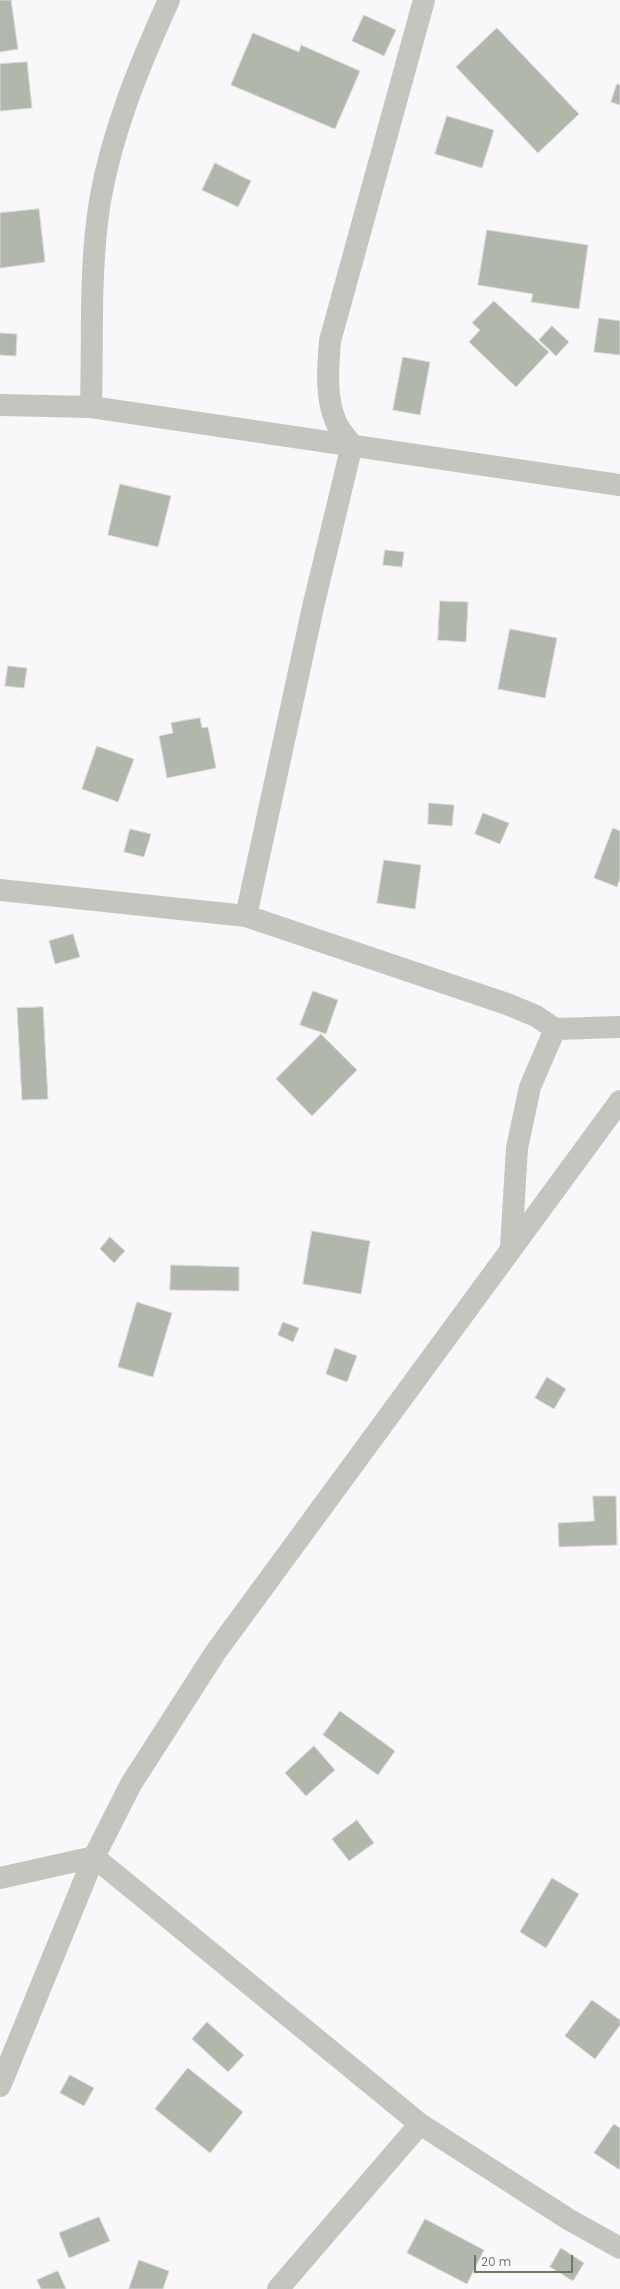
<!DOCTYPE html>
<html>
<head>
<meta charset="utf-8">
<style>
  body { margin:0 }
  #map { position:relative; width:620px; height:2289px; overflow:hidden; background:#f9f7f9; font-family:Poppins,sans-serif }
  canvas { display:block }
  .scale { position:absolute; left:474px; top:2255px; width:99px; height:18px; box-sizing:border-box; border:2px solid #6e7962; border-top:0; padding-left:5px; font-size:12px; line-height:14px; white-space:nowrap; color:#6e7962; -webkit-text-stroke:3px #fff; paint-order:stroke }
</style>
</head>
<body>
<div id="map">
<canvas width="620" height="2289"></canvas>
<div class="scale">20 m</div>
</div>
<script>
const c = document.querySelector('canvas').getContext('2d');
c.lineJoin = 'round';
function fill(path, color) { c.fillStyle = color; c.fill(path, 'evenodd'); }
function stroke(path, color, width, dash) { c.strokeStyle = color; c.lineWidth = width; c.lineCap = dash ? 'butt' : 'round'; c.setLineDash(dash || []); c.stroke(path); }
const building = new Path2D(`
  M0,0H11L18,49L0,52Z
  M364,15L396,30L384,56L352,41Z
  M497,28L579,114L538,153L456,67Z
  M253,33L299,52L301,45L360,71L335,129L231,85Z
  M27,62L32,108L0,111V64Z
  M617,84L620,85V105L611,102Z
  M447,116L494,130L482,168L435,154Z
  M215,163L251,181L238,207L202,190Z
  M39,209L45,262L0,268V213Z
  M487,230L588,245L579,309L531,302L533,294L478,285Z
  M494,301L549,352L516,387L469,342L480,330L472,323Z
  M599,318L620,321V355L594,352Z
  M552,326L569,342L556,356L539,340Z
  M0,333L17,334L16,356L0,355Z
  M403,357L430,362L420,415L393,410Z
  M120,484L171,496L158,547L108,535Z
  M385,550L404,552L402,567L383,565Z
  M440,601L468,602L466,642L438,640Z
  M510,629L557,638L545,698L498,689Z
  M8,666L27,668L24,688L5,686Z
  M200,718L202,728L208,727L216,768L167,778L159,736L173,733L171,723Z
  M97,746L134,759L118,802L82,789Z
  M429,803L454,805L452,826L428,824Z
  M483,813L509,823L500,844L475,834Z
  M613,828L620,831V878L617,887L594,878Z
  M130,829L151,834L144,857L124,852Z
  M384,860L421,865L415,909L377,903Z
  M73,934L80,957L55,964L49,941Z
  M313,991L338,1000L326,1034L300,1025Z
  M43,1007L48,1099L22,1100L17,1008Z
  M321,1034L357,1070L312,1116L276,1079Z
  M312,1231L370,1241L361,1294L303,1284Z
  M110,1237L125,1251L114,1263L100,1249Z
  M171,1265L239,1267V1291L170,1290Z
  M137,1302L172,1313L153,1377L118,1367Z
  M283,1322L299,1328L293,1342L278,1335Z
  M335,1348L357,1356L347,1382L326,1374Z
  M547,1377L566,1389L554,1409L535,1398Z
  M593,1496H616L617,1545L559,1547L558,1523L594,1521Z
  M340,1711L395,1751L378,1775L323,1735Z
  M314,1746L335,1770L306,1796L285,1773Z
  M357,1820L374,1843L349,1861L332,1839Z
  M552,1878L579,1894L546,1948L520,1932Z
  M592,2000L620,2020V2025L595,2059L565,2036Z
  M207,2022L244,2055L228,2072L192,2039Z
  M188,2068L243,2112L210,2153L155,2109Z
  M70,2075L94,2088L84,2106L60,2093Z
  M614,2124L620,2128V2170L594,2153Z
  M99,2217L110,2241L69,2258L59,2233Z
  M425,2219L484,2250L467,2284L407,2253Z
  M561,2248L584,2263L573,2281L550,2267Z
  M139,2260L169,2271L163,2289H129Z
  M58,2271L66,2289H41L37,2280Z`);
const minor = new Path2D(`
  M0,405L91,407L620,485
  M91,407C93,339 89,268 100,201C112,131 140,64 169,0
  M0,890L246,916L507,1004L536,1016L555,1029L620,1027
  M246,916L313,607L352,445C347,438 339,430 336,422C325,397 328,367 330,341L424,0
  M511,1248L517,1148L530,1087L555,1029
  M0,1878L94,1857L420,2124L568,2219L620,2248
  M0,2086L94,1857L131,1784L215,1653L620,1101
  M278,2289L420,2124`);
fill(building, '#b1b7ab');
stroke(building, '#dbd9db', 1);
stroke(minor, '#c2c6be', 22);
</script>
</body>
</html>
